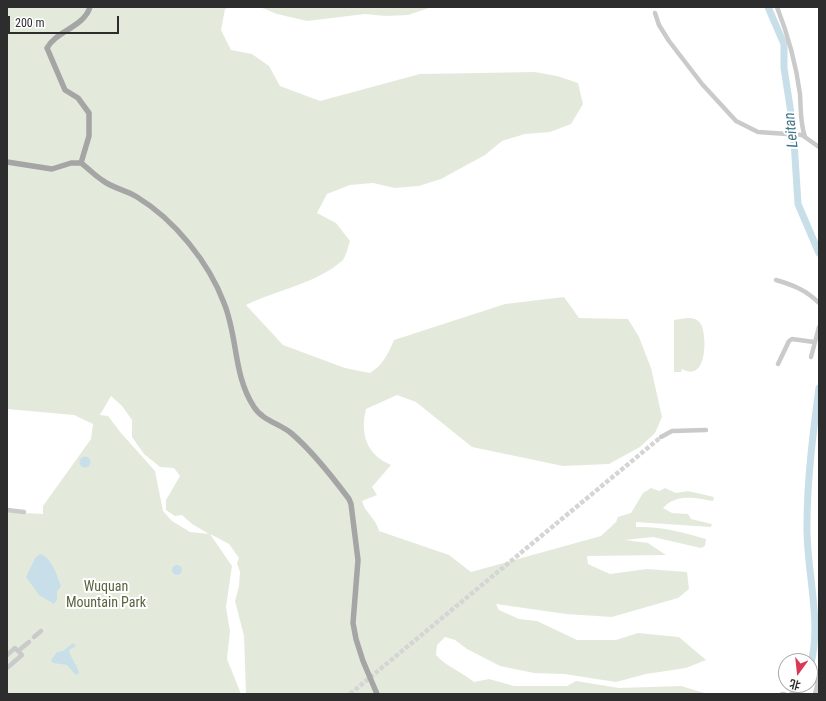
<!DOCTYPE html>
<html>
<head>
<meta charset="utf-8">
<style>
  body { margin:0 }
  #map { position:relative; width:826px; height:701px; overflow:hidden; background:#fff; font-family:"Roboto Condensed","Noto Sans SC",sans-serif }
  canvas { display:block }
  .frame { position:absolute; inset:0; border:8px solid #2d2d2d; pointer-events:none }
  .north { position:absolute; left:778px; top:653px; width:40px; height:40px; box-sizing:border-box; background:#fff; border:1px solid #ababab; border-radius:50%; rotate:195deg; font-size:11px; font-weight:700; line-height:16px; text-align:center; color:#2d2d2d }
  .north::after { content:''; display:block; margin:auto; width:14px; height:18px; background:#da3853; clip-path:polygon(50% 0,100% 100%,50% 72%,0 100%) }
  .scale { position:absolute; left:8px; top:16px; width:111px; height:18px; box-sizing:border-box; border:2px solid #2d2d2d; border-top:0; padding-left:5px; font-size:12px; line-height:14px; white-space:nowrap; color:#2d2d2d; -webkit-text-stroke:3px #fff; paint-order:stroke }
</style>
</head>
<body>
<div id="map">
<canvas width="826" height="701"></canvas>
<div class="frame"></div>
<div class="north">北</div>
<div class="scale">200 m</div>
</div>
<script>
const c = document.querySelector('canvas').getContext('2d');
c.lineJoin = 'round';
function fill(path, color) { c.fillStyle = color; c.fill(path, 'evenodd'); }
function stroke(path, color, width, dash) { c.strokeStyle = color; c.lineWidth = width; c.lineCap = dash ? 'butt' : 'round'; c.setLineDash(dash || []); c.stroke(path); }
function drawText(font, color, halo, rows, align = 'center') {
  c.font = font + ' "Roboto Condensed",sans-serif'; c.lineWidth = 4; c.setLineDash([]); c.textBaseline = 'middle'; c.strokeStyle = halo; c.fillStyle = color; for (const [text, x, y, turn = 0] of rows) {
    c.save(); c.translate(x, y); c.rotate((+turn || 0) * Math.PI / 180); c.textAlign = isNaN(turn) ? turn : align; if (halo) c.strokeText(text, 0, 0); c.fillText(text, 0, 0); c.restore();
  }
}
const green = new Path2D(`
  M7,7H232L225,9L221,30L231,50L252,54L269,66L280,86L320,101L420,74L535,72L557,76L578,83L583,104L571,124L550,132L525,134L502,141L485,155L441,179L419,186L395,188L373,183L350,185L327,194L317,213L336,223L350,241C348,247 346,257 342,261C315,284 277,290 246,305L283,345L345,368L370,373C383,365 388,354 394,340L505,304L564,297L579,318L628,319L639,337L651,368L662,417L655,433L640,447L609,464L563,466L472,447L416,402L397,395L366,409C360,434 366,454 391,465L372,487L377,495L362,501C365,513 376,518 379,531L449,555L471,572L601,536L616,522L618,517L631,513L643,493L651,488L659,491L665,488L676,493L688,491L714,497L713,501C695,498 677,493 663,508L672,513L688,514L691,519L712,524L711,527L636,522V527C660,526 683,532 706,539L705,546L701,548L653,537L625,540L648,543L666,555L587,556L588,564L610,574L647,569L687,572L689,589L678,598L612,617L566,614L496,604L499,610L519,619L537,621L577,640H616L638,633L679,637L706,660L686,668L646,674L616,682L564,674L534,673L500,666L467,649L455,640L445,637L437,645L436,655C447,667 462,672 474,682L489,679L514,686H567L576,681L619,688L681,686L708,694H246L244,636L235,601L239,586L240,572L237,563L239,558L229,544L210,534L232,566L226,607L230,631L227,659L241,694H7V512L43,514V506L91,439L93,424L74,415L7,409ZM111,396L122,406L132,420V437L144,454L160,467L174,468L180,476L166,500V510L175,516L182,515L192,524L209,534L190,532L172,521L163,511L155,471L121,433L108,416L100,415Z
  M260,7H432L408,15L386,16L365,14L307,21L277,14Z
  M686,318C692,318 696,318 700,323C707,330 709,384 682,369L681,372H674V320Z`);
const water = new Path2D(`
  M79.5 462a5.5 5.5 0 1 1 11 0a5.5 5.5 0 1 1-11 0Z
  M40,554C52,557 57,576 61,586L57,592V600L54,604L39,595L26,577L35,558Z
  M172 570a5 5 0 1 1 10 0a5 5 0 1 1-10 0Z
  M73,643L76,646L69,650C71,659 77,665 79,673L76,675L67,665L53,663L51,660L57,652L63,651Z`);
const river = new Path2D(`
  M768,7L784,44V68L793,126L798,204L819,253
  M810,666C823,625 806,569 807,526C807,480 813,433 819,388
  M798,694L803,685`);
const minorTunnel = new Path2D(`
  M350,694L661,437`);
const minor = new Path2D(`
  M777,7C788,35 796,64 800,94C801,109 800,123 805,137
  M655,13L659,25L669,41L702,84L736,121L758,132L802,135L819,147
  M776,280C793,285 806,290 819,303
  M811,357L819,327
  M778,364L789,341L792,339L814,342
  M661,437L672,431L706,430
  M7,510L24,512
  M34,637L41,631
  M18,651L29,642
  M7,655L15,648L22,655L7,668
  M810,682L812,680L818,682
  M782,694H784
  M791,694L796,690H804L808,685
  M815,694L819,678`);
const major = new Path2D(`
  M7,162L52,169L71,163H81
  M81,163C88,168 94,175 102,180C112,188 126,190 137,197C175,220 209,263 224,303C238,337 233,375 254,407C262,420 280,424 291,433C310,449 334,479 349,499L351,504L358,560L353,623L356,639L363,661L377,694
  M81,163L89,136V113L78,98L65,90L47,48C56,31 84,27 90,7`);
const parkNames = [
  ["Wuquan",106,587],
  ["Mountain Park",106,603]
];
const waterNames = [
  ["Leitan",792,130,-96]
];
fill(green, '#e4eadb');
fill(water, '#c8dfe9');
stroke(river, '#c8dfe9', 7);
stroke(minorTunnel, '#d5d5d5', 4.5, [4.5, 2]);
stroke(minor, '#cacaca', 4.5);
stroke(major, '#a5a5a5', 5.5);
drawText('14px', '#54653d', '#fff', parkNames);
drawText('italic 15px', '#407489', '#fff', waterNames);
</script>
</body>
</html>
